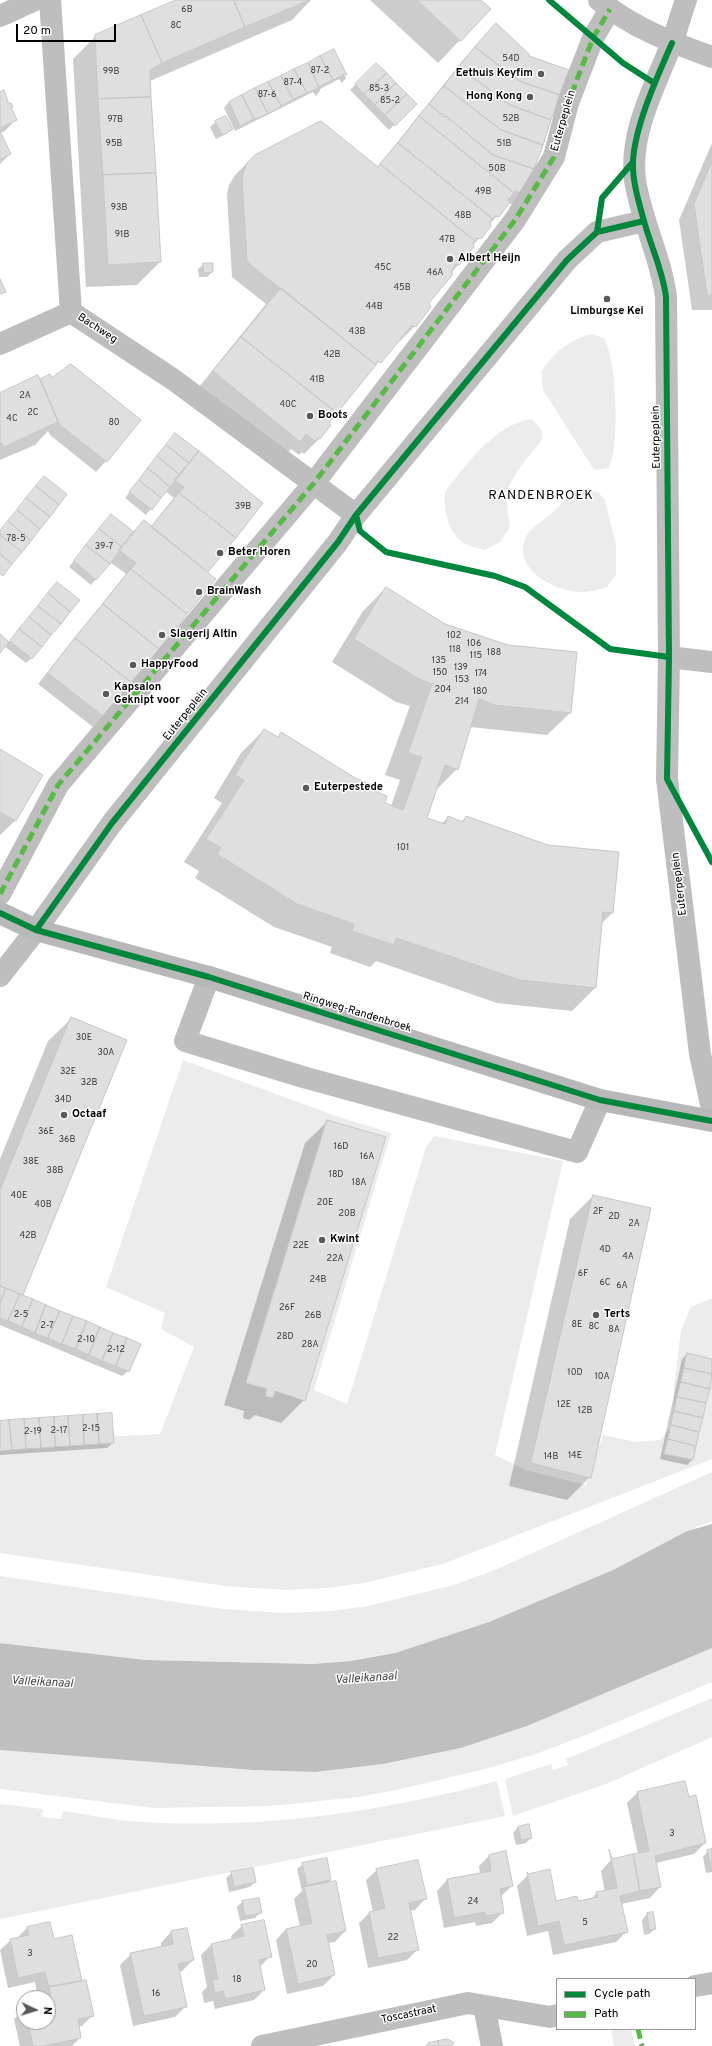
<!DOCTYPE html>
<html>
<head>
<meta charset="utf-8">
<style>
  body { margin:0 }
  #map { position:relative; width:712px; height:2046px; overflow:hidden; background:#fff; font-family:Overpass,sans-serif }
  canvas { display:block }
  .legend { position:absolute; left:556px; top:1978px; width:140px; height:52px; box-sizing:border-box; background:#fff; border:1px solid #999; margin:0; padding:5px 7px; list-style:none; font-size:12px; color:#000 }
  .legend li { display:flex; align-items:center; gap:8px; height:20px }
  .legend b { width:20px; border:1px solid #999 }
  .north { position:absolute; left:16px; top:1990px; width:40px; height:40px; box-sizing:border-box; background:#fff; border:1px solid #999; border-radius:50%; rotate:94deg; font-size:11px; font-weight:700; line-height:16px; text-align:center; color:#000 }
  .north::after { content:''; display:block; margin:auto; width:14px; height:18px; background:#595959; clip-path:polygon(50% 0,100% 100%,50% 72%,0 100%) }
  .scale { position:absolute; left:16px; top:24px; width:100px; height:18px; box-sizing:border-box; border:2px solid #000; border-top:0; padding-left:5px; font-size:12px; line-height:14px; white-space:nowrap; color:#000; -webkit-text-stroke:3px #fff; paint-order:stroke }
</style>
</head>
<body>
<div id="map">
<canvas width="712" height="2046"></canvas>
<ul class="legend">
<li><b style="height:5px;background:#00873e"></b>Cycle path</li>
<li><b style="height:5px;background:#58b947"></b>Path</li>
</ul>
<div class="north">N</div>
<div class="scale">20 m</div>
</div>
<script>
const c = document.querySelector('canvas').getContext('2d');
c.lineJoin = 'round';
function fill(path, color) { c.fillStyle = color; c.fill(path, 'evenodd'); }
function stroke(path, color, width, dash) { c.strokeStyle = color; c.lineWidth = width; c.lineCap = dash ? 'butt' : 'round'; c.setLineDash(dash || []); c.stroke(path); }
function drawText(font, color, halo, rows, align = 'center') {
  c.font = font + ' Overpass,sans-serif'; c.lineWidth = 3; c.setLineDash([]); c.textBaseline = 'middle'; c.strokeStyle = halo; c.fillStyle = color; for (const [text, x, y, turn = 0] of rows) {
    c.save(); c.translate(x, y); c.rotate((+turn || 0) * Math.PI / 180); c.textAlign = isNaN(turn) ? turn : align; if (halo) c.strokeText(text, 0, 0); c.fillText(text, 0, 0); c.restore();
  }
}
const green = new Path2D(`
  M592,334L604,338C617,363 620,443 609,468L594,470L543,390L541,372C554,353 568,340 592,334Z
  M531,419C550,434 542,441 529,456C523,464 514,475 510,484C504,496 509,515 510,527L500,542L484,550C478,548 469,546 464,543C449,534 443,510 445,494C446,489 452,483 455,479C473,455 500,424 531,419Z
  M581,490L598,492L605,500L616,545V575L607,587C598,590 589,592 580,592C555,591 513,570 525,539C529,528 545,520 553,512C564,502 566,495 581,490Z
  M183,1060L339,1117L391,1133L314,1390L347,1404L426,1147L434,1136L563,1161L495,1455L526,1470L586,1485L603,1435L636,1442L660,1440L674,1423V1386L681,1330L691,1307L712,1298V1459L443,1564L364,1583L328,1588L284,1590L225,1586L0,1553V1442L160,1434L194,1347L161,1329L165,1313L106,1287Z
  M712,1472V1521L687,1531L613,1570L489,1622L395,1653L351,1661L313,1664L146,1660L0,1643V1576L223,1609L284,1613L330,1611L368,1606L450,1586L495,1570Z
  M712,1648V1682L591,1733L536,1754L485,1769L396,1790L358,1797L271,1806L153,1808L0,1789V1750L253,1770L316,1772L383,1764L461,1748L527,1726Z
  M712,1698V1737L606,1784L513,1816L505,1779L551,1764L553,1770L568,1765L566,1759Z
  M497,1781L505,1816L0,1919V1804L43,1809L42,1817L61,1819L63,1811C90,1815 117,1821 144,1822C264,1829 382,1812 497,1781Z
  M611,2029H631L635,2046H614Z`);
const water = new Path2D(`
  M712,1524V1648L527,1726L461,1748L383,1764L316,1772L253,1770L0,1750V1643L146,1660L313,1664L351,1661L395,1653L489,1622L613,1570L687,1531Z`);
const shadow = new Path2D(`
  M179,0H311L292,20L150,81L160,262L137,285L86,287L73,59L96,36Z
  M370,0H480L460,40L438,63Z
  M486,35L524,194L514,205L508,203L490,224L428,303L415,326L400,341L398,340L365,377L328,423L320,438L304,454L302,452L299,455L291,449L284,457L199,387L266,304L232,277L227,194L229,185L235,175L251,159L321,122L377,168L464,59Z
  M334,51L346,78L342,83L339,79L320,89V91L316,96L313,92L235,131L224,108L229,102Z
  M376,64L416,104L389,130L350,90Z
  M0,93L15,120L5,131L0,133Z
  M225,117L232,129L226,134L216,139L210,127L216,122Z
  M0,133L10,154L0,164Z
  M712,143V310H692L679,220Z
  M204,264L212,272L207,277H199L198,269Z
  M50,376L106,461L96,472L50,435L48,431L35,445L0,460V394L39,381Z
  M170,440L198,452L262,504L206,573L103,717L93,727L38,684L126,574L110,562L91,585L69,567L106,521L133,532L144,521L151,527L174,498L165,491L146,515L125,498Z
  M57,583L32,658L26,663L4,646L0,651V635L9,642Z
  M386,588L570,713L547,735L470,727L457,769L435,791L426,819L441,824L448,818L461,822L466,817L612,913L601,924L595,988L572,1011L497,1003L376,961L370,967L330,953L332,947L274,927L195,878L199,871L184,862L222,803L214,798L241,753L264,730L277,738L282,733L371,791L383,804L391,806L400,780L385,775L410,706L396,702L332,662L363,611Z
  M0,751L41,776L15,821L0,835Z
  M71,1019L21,1295L128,1371L122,1376L0,1325V1159L48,1041Z
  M328,1121L304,1400L281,1423L255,1415L249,1420L243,1418L244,1411L224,1405L305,1143Z
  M593,1196L590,1477L567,1500L509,1486L570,1219Z
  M687,1354L712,1360V1373L692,1460L687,1465L660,1459L682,1359Z
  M0,1422L113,1443L107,1448L0,1455Z
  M637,1793L688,1798L705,1843L694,1854L656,1863L660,1887L650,1898L621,1904L627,1931L616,1942L553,1955L548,1931L527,1936L517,1886L528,1875L549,1870L555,1902H577L591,1899L597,1893L605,1892L601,1871L611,1860L638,1854L627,1803Z
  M518,1827L531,1838L526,1843L516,1845L513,1833Z
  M712,1850V1872L706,1873L703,1857L708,1851Z
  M489,1856L512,1886L501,1896L503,1912L492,1923L476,1926L475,1922L444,1928L437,1891L447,1880L480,1874L479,1866Z
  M303,1864L330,1880L327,1883L345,1931L335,1942L327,1943L334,1975L323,1986L287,1994L276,1940L286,1929L300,1927L294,1899L302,1891L297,1869Z
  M377,1870L425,1899L415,1910L410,1911L418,1949L407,1960L368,1968L359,1923L369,1913L373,1912L366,1880Z
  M232,1873L255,1882L250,1887L229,1892L226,1878Z
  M242,1902L261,1912L255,1918L240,1921L237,1907Z
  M647,1914L655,1929L649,1934L644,1935L642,1920Z
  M242,1926L270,1956L259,1968L264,1990L254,2000L215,2009L213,2001L204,2003L202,1992L207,1987L201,1955L212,1944L232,1940L231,1936Z
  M28,1927L53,1940L81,1982L92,2016L82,2026L78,2027L80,2038L72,2046H20L14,2019L24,2010V2022H48V1998H38L35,1982L8,1988L0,1950L11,1940L17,1938Z
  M171,1932L193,1960L182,1971L179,1972L186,2006L175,2017L133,2026L120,1965L131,1954L161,1947V1943Z`);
const building = new Path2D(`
  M176,0H234L245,27L162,63L141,15Z
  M234,0H310L245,27Z
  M417,0H481L491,9L461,41Z
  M141,15L162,63L150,70L151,97L98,99L95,35Z
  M496,23L529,54V56L569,70L560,95L519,81L475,47Z
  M475,47L519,81L560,95L551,120L510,105L459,67Z
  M334,49L347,75L345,74L333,80L320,56Z
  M320,56L333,80L320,86V89L308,63Z
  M308,63L320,89L319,87L307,93L294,69Z
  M376,63L387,73L364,94L355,84Z
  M459,67L510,105L551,120L543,145L501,130L444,86Z
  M294,69L307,93L294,99V101L281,76Z
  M387,73L396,83L375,105L364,94Z
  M281,76L294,101L293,100L281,106L268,82Z
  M268,82L281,106L268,114L255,88Z
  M396,83L407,94L385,115L375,105Z
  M444,86L501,130L543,145L534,169L493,155L446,116L445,117L429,104Z
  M255,88L268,114L254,119L242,95Z
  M4,90L9,104L11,103L13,107H11L17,120L0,128V92Z
  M407,94L417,104L395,126L385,115Z
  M242,95L254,119L242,125L241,128L229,102Z
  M151,97L156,173L103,175L98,99Z
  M429,104L445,117L446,116L493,155L534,169L525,195L515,191L514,193L419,116Z
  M226,116L233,129L222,135L215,121Z
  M419,116L514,193L508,200L510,202L499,217L495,216L493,219L398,143Z
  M321,121L378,167L380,164L475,241L473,243L474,247L459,265L456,264L451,271L453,274L429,303L431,307L416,327L412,325L381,363L378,361L376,365L247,262L242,178L247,163L255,155Z
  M0,131L11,154L1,159L0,158Z
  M398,143L493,219L490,222L491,226L481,239L477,238L475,241L380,164Z
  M712,162V295H707L694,204Z
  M156,173L161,262L108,265L103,175Z
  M203,263H213V272L204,273Z
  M0,279L6,292L0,294Z
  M281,288L376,365L337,413L241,337Z
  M241,337L337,413L329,423L331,425L320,439L317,438L315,441L306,434L300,442L213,371Z
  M71,364L141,420L107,462L60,425L40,379L50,374L52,377Z
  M38,375L58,422L4,447L2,443L0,444V393Z
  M175,433L199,451L189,463L166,445Z
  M166,445L189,463L180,475L157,456Z
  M199,451L263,503L236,538L179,493L184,487L175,480Z
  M157,456L180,475L170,487L148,468Z
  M148,468L170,487L161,498L139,480Z
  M44,476L67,494L59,505L36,486Z
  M139,480L161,498L152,510L129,492Z
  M36,486L59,505L50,517L26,498Z
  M179,493L236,538L208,572L151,527Z
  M26,498L50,517L40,529L17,510Z
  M17,510L40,529L31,541L8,521Z
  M111,514L134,532L122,547L99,529Z
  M144,520L216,579L187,614L131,569L136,563L119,550Z
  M8,521L31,541L22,552L0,535V531Z
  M99,529L122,547L110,564L86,545Z
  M0,535L22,552L12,564L0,554Z
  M86,545L110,564L96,580L74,561Z
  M0,554L12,564L3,576L0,574Z
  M131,569L187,614L159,649L103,604Z
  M57,582L80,600L70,612L48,593Z
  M386,587L445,624L508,645L577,652L571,713L494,705L479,699L458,770L445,765L427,818L445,824L448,816L463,822L466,816L548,845L619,852L613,913L603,912L596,988L520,980L396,938L394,945L352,931L354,924L297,904L217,854L221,848L206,839L244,780L235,775L264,729L278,737L281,732L357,779L374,785L372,790L387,796L385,803L403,810L422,757L408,753L432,684L419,679L354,639Z
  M48,593L70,612L61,624L38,606Z
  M103,604L159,649L132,683L75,638Z
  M38,606L61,624L51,635L29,617Z
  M29,617L51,635L42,647L19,629Z
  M19,629L42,647L32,659L10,641Z
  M0,634L9,642L0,653Z
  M75,638L132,683L104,717L48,673Z
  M0,749L43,775L16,821L0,812Z
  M71,1017L127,1040L23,1295L0,1286V1190Z
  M327,1120L386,1137L305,1401L275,1391L273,1398L265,1396L267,1389L246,1383Z
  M593,1195L651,1208L591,1478L531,1463Z
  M0,1286L6,1288L0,1304Z
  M6,1288L20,1294L8,1321L0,1318V1304Z
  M20,1294L33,1299L22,1327L8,1321Z
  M33,1299L46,1305L35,1333L22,1327Z
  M46,1305L60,1311L48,1338L35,1333Z
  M60,1311L73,1316L62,1344L48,1338Z
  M73,1316L87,1321L76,1349L62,1344Z
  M87,1321L100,1327L89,1355L76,1349Z
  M100,1327L113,1333L102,1361L89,1355Z
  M113,1333L127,1338L116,1366L102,1361Z
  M127,1338L141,1344L129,1372L116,1366Z
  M687,1353L712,1359V1374L684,1368Z
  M684,1368L712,1374L710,1389L681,1382Z
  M681,1382L710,1389L706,1403L677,1397Z
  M677,1397L706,1403L703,1418L674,1411Z
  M674,1411L703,1418L699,1432L671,1425Z
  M112,1413L114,1443L99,1444L97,1414Z
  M97,1414L99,1444L84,1445L83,1415Z
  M83,1415L84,1445L70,1446L68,1416Z
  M68,1416L70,1446L55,1447L54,1417Z
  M54,1417L55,1447L41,1448L39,1418Z
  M39,1418L41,1448L26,1449L24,1419Z
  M24,1419L26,1449L12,1450L9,1420Z
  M9,1420L12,1450L0,1451V1421Z
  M671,1425L699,1432L696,1446L668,1439Z
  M668,1439L696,1446L693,1460L664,1454Z
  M685,1781L689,1797L696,1795L706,1843L655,1856L661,1887L640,1891L633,1854L649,1851L637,1792Z
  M529,1824L532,1838L521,1840L518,1827Z
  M712,1849V1868H711L707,1850Z
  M609,1850L612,1859L633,1854L640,1891L620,1896L628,1932L564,1945L559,1921L538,1926L527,1872L528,1874L550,1869L556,1901L577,1896L578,1901L598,1897L596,1892L617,1888Z
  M506,1851L513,1886L500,1889L504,1913L486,1916L485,1912L454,1918L447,1879L491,1871L489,1855Z
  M327,1858L331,1880L307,1885L302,1863Z
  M418,1860L427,1899L409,1903L419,1950L378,1958L369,1912L385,1908L376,1869Z
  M253,1868L256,1882L234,1887L231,1872Z
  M336,1881L346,1931L327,1935L335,1975L298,1984L286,1929L312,1923L304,1887Z
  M259,1898L262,1913L245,1916L242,1901Z
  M653,1912L656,1929L649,1930L647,1913Z
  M264,1920L272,1957L259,1960L265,1990L225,1999L223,1991L215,1993L212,1980L218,1979L211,1944L244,1936L241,1925Z
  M50,1922L54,1939L72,1935L82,1981L49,1987L45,1972L18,1978L10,1939L29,1935L27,1927Z
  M187,1928L194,1960L178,1964L187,2007L144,2016L130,1953L173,1944L171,1931Z
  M86,1980L94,2016L78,2019L81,2038L44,2046H33L28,2022H48V2002H52L49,1987Z
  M448,2039L454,2043L452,2046H439L438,2041Z
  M438,2041L439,2046H426L428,2043Z`);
const street = new Path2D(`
  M50,0L71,312L174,380L356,515
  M599,0C631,27 673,43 712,57
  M686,0C681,14 677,29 672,43C655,86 629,133 635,180C641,220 661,257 666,297L669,657L667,779L700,1054L712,1109
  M0,16L35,0
  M0,344L71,312
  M669,657L712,662
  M0,894L58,785L314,483L515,220L554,157L568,103L593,38L610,9
  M0,976L36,930L112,823L338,542L356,515L567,260L597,232L644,221
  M209,977L185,1041L303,1077L577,1152L600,1100
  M695,1986L712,1983
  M484,2006L492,2046
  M262,2046L468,2003L550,2017L557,2015`);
const secondary = new Path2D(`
  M0,913L36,930L209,977L600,1100L712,1121`);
const quiet = new Path2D(`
  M0,894L58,785L314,483L515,220L554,157L568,103L593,38L610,9
  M638,2029L642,2046`);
const cycleway = new Path2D(`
  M549,0L623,63L654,83
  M672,43C658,75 635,125 633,161C632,180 639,203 644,221C651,247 663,271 666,297L669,657L667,779L712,862
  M597,232L602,198L633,162
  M356,515L360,531L386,552L495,576L525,587L610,649L669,657
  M0,913L36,930L209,977L600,1100L712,1121
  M36,930L112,823L338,542L356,515L567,260L597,232L644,221`);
const markers = [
  [541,74,4,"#595959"],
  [530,97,4,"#595959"],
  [450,259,4,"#595959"],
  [607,299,4,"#595959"],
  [310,416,4,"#595959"],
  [220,553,4,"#595959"],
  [199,592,4,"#595959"],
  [162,635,4,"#595959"],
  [133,665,4,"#595959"],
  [106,694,4,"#595959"],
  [306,788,4,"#595959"],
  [64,1115,4,"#595959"],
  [322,1240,4,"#595959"],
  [596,1315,4,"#595959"]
];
const numberNames = [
  ["6B",187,10],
  ["8C",176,26],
  ["54D",511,59],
  ["87-2",320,71],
  ["99B",111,72],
  ["87-4",293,83],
  ["85-3",379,89],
  ["87-6",267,95],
  ["85-2",390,101],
  ["52B",511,119],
  ["97B",115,120],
  ["95B",114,144],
  ["51B",504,144],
  ["50B",497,169],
  ["49B",483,192],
  ["93B",119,208],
  ["48B",463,216],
  ["91B",122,235],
  ["47B",447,240],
  ["45C",383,268],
  ["46A",435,273],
  ["45B",402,288],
  ["44B",374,307],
  ["43B",357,332],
  ["42B",332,355],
  ["41B",317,380],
  ["2A",25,396],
  ["40C",288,405],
  ["2C",33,413],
  ["4C",12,419],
  ["80",114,423],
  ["39B",243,507],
  ["78-5",16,539],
  ["39-7",104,547],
  ["102",454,636],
  ["106",474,644],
  ["118",455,650],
  ["188",494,653],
  ["115",476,656],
  ["135",439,661],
  ["139",461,668],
  ["150",440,673],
  ["174",481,674],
  ["153",462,680],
  ["204",443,690],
  ["180",480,692],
  ["214",462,702],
  ["101",403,848],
  ["30E",84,1038],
  ["30A",106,1053],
  ["32E",68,1072],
  ["32B",89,1083],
  ["34D",63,1100],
  ["36E",46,1132],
  ["36B",67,1140],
  ["16D",341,1147],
  ["16A",367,1157],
  ["38E",31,1162],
  ["38B",55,1171],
  ["18D",336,1175],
  ["18A",359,1183],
  ["40E",19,1196],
  ["20E",325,1203],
  ["40B",43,1205],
  ["2F",598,1212],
  ["20B",347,1214],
  ["2D",614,1217],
  ["2A",634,1224],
  ["42B",28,1236],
  ["22E",301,1246],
  ["4D",605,1250],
  ["4A",628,1257],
  ["22A",335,1259],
  ["6F",583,1274],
  ["24B",318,1280],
  ["6C",605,1283],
  ["6A",622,1286],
  ["26F",287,1308],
  ["2-5",21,1315],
  ["26B",313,1316],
  ["8E",577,1325],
  ["2-7",47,1326],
  ["8C",594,1327],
  ["8A",614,1330],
  ["28D",285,1337],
  ["2-10",86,1340],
  ["28A",310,1345],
  ["2-12",116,1350],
  ["10D",575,1373],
  ["10A",602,1377],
  ["12E",564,1405],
  ["12B",585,1411],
  ["2-15",91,1429],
  ["2-17",59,1431],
  ["2-19",33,1432],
  ["14E",575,1456],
  ["14B",551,1457],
  ["3",672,1834],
  ["24",473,1902],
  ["5",585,1923],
  ["22",393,1938],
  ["3",30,1954],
  ["20",312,1965],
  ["18",237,1980],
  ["16",156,1994]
];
const poiNames = [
  ["Eethuis Keyfim",533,74,"right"],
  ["Hong Kong",522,97,"right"],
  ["Albert Heijn",458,259],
  ["Limburgse Kei",607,312,"center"],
  ["Boots",318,416],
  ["Beter Horen",228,553],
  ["BrainWash",207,592],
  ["Slagerij Altin",170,635],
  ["HappyFood",141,665],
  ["Kapsalon",114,688],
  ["Geknipt voor",114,701],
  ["Euterpestede",314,788],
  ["Octaaf",72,1115],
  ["Kwint",330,1240],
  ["Terts",604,1315]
];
const streetNames = [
  ["Euterpeplein",564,121,-74],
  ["Bachweg",97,329,33],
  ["Euterpeplein",657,437,-91],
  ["Euterpeplein",186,715,-51],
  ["Euterpeplein",680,884,-97],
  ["Ringweg-Randenbroek",357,1013,17],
  ["Toscastraat",409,2015,-12]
];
const waterNames = [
  ["Valleikanaal",366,1679,-4],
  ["Valleikanaal",42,1683,3]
];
const quarterNames = [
  ["RANDENBROEK",541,496]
];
fill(green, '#ececec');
fill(water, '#bfbfbf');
fill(shadow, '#0003');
fill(building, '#dfdfdf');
stroke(building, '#c7c7c7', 1);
stroke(street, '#bebebe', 22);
stroke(secondary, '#b8b8b8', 22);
stroke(quiet, '#58b947', 5, [10, 5]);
stroke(cycleway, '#00873e', 6);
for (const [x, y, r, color] of markers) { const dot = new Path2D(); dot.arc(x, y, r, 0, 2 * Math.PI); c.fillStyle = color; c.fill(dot); stroke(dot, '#fff', 1.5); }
drawText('9px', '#383838', null, numberNames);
drawText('bold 11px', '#000', '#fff', poiNames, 'left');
drawText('11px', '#000', '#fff', streetNames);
drawText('italic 12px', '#444', '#fff', waterNames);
c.letterSpacing = '1px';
drawText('13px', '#000', '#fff', quarterNames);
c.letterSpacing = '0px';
</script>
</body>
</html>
